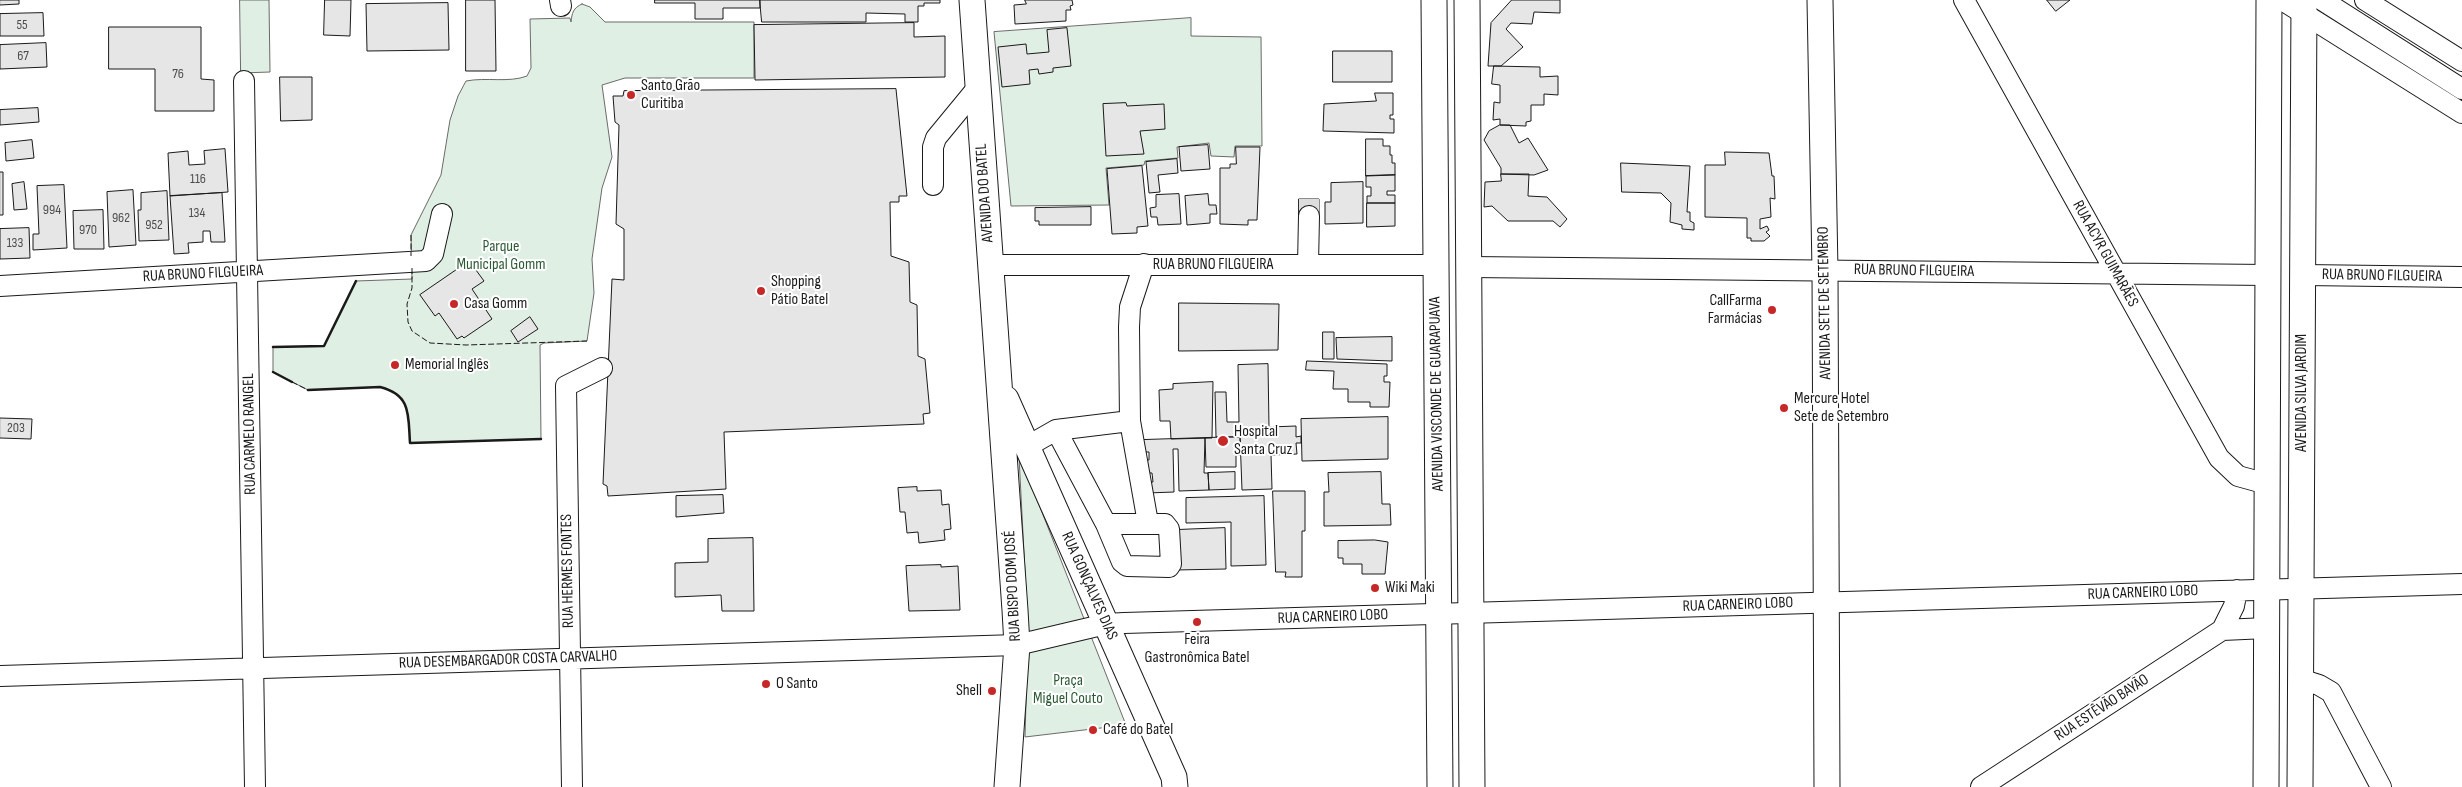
<!DOCTYPE html>
<html>
<head>
<meta charset="utf-8">
<style>
  body { margin:0 }
  canvas { display:block; background:#fff }
</style>
</head>
<body>
<canvas width="2462" height="787"></canvas>
<script>
const c = document.querySelector('canvas').getContext('2d');
c.lineJoin = 'round';
function fill(path, color) { c.fillStyle = color; c.fill(path, 'evenodd'); }
function stroke(path, color, width, dash) { c.strokeStyle = color; c.lineWidth = width; c.lineCap = dash ? 'butt' : 'round'; c.setLineDash(dash || []); c.stroke(path); }
function drawText(font, color, halo, rows, align = 'center') {
  c.font = font + ' "Sofia Sans Condensed",sans-serif'; c.lineWidth = 4; c.setLineDash([]); c.textBaseline = 'middle'; c.strokeStyle = halo; c.fillStyle = color; for (const [text, x, y, turn = 0] of rows) {
    c.save(); c.translate(x, y); c.rotate((+turn || 0) * Math.PI / 180); c.textAlign = isNaN(turn) ? turn : align; if (halo) c.strokeText(text, 0, 0); c.fillText(text, 0, 0); c.restore();
  }
}
const green = new Path2D(`
  M240,0H269L270,72L241,73Z
  M582,4L590,7L605,22H754V78H625L602,85L612,157L602,188L592,259L594,293L587,341L544,343L540,345L541,439L410,443C408,416 412,395 380,387L308,390L273,372V347L324,346L356,281L412,279L411,235L441,175L450,120L458,96L466,81C486,77 509,83 527,76L531,68L530,19L570,18L571,22C572,13 573,8 582,4Z
  M1191,18V36L1261,37L1262,146H1235L1234,157L1211,156L1209,143L1177,147L1178,158L1145,161L1144,165L1106,168L1109,205L1011,206L994,32Z
  M1019,454L1126,725L1025,737L1028,631Z`);
const building = new Path2D(`
  M0,0H19V4L0,5Z
  M325,0H351L350,36L324,35Z
  M466,0H495L496,71H466Z
  M655,0H760V8H723V19H695V3H655Z
  M760,0H940V3H924V6H918V22H905V14L866,13V22H762Z
  M1025,0H1072L1073,5L1070,6L1071,10H1066V21L1015,24L1014,5L1026,4Z
  M1512,0H1560V13L1534,12L1532,24L1511,23L1506,29L1523,47L1501,66H1488L1491,23Z
  M2047,0H2070L2056,11Z
  M448,3L449,50L367,51L366,4Z
  M43,13L44,36H0V14Z
  M914,23V37L945,36V77L755,80L754,25Z
  M109,27H201V79L214,80V111H155V69H109Z
  M1067,28L1071,66L1053,68V72L1039,74L1038,69L1029,70L1030,84L1002,87L998,47L1026,44L1027,54L1049,52L1047,30Z
  M46,43L47,67L0,69V45Z
  M1333,51H1392V82H1333Z
  M1494,66L1540,67V77L1558,76V95L1544,94V105H1531V121L1526,122V126L1500,125V119L1493,120L1494,102L1500,103V85L1492,84Z
  M280,77H312V120L281,121Z
  M896,89L907,196H899V202H890L891,256L909,262L910,302L917,305L918,356L925,359L930,413L923,414L924,424L724,432L726,489L608,496L607,486L603,484L612,279L624,280V229L616,224L619,125L615,122L613,96H623L624,91Z
  M1375,93H1393V115H1390V119H1394V133L1323,131L1324,104L1376,101Z
  M1126,103L1127,106L1164,104L1165,129L1140,131L1144,154L1106,156L1103,104Z
  M38,108L39,122L0,125V110Z
  M1500,125H1510L1519,143L1528,138L1548,170L1534,175L1501,174V168L1484,140L1489,131Z
  M1366,139H1383V146H1390V155H1392V163H1395V175L1366,176Z
  M32,140L34,158L6,161L5,143Z
  M1208,145L1210,169L1181,171L1179,147Z
  M1236,147H1260L1257,220H1248V225L1220,224V168H1230V164H1236Z
  M225,149L228,192L170,196L168,153L188,151L189,165L205,164L204,151Z
  M1725,152L1769,153L1772,176H1774L1775,199L1770,198L1771,217L1760,219V229L1767,226L1769,230L1766,232L1770,236L1764,241H1751V238H1747V218L1705,217V165H1725Z
  M1177,159L1178,173L1158,175L1160,192L1149,193L1146,162Z
  M1621,163L1690,166L1687,212H1690V221L1694,223V230L1682,229V225L1670,222L1671,203L1661,193L1622,192Z
  M1142,166L1148,226L1137,227V233L1112,234L1107,169Z
  M0,172H3V215H0Z
  M1501,174H1529L1528,196L1547,197L1567,219L1560,227L1553,221H1508L1492,206L1484,207L1485,182L1501,181Z
  M1395,175V191H1387V195H1395V203H1367V196H1371V187H1366V176Z
  M24,182L27,209L14,210L12,184Z
  M1363,182V223L1325,224V202H1331V183Z
  M64,185L67,248L33,250V234H39L37,186Z
  M133,190L136,245L109,247L107,192Z
  M167,191L169,240L139,241L138,210H141V193Z
  M222,193L225,242H211L210,231H203V242L188,243L189,253L174,254L170,196Z
  M1179,194L1181,224L1158,225L1157,217H1151L1150,208L1156,207V195Z
  M1208,194L1209,205H1216L1217,214H1210V223L1187,225L1185,196Z
  M1299,199H1319V216H1299Z
  M1367,203H1395V226L1367,227Z
  M1091,207V225H1039V221H1035V208Z
  M103,210L104,249H74L73,211Z
  M29,228L30,258L0,259V229Z
  M465,264L473,266L484,281L472,289L492,319L464,338L462,336L457,339L439,313L435,316L420,295Z
  M1179,303L1279,304L1278,350L1179,351Z
  M530,317L538,329L518,342L511,331Z
  M1323,332H1334V359H1323Z
  M1392,337V361L1337,359L1336,338Z
  M1307,361L1387,364V376H1384V382H1390L1389,407H1370V402H1348V389H1333L1334,371L1306,370Z
  M1268,364L1269,427L1296,426V437L1301,436V443H1296L1297,454L1271,455L1272,489L1242,490L1240,437H1216L1215,392H1226L1227,422H1239L1238,365Z
  M1213,382L1212,438L1171,439L1170,421H1160L1159,390L1173,389V384Z
  M1388,417V459L1302,461L1301,419Z
  M0,418L32,419L31,439L0,438Z
  M1240,437L1241,455H1236V467H1206L1205,438Z
  M1205,438L1204,473H1208L1209,490L1179,491L1178,449H1173L1174,492L1147,493V482H1153L1152,473H1143V460H1149V452H1142V440Z
  M1235,472V489L1209,490L1208,473Z
  M1381,472L1382,504H1390L1391,525L1324,526V492H1329L1328,473Z
  M917,487V491L941,490L942,505L949,504L951,529L944,530L945,540L919,543L918,532L907,533L905,512H900L898,488Z
  M1273,491H1305V531H1302V577H1285L1286,572H1276Z
  M723,495L724,513L676,517V496Z
  M1264,496L1266,565L1231,566V522L1186,523V498Z
  M1225,528L1226,569L1176,570V530Z
  M753,538L754,611H722L721,595L675,597V563L708,562V539Z
  M1375,540L1388,542L1385,574H1362V564H1343V558H1338V541Z
  M941,565V567L958,566L960,610L909,611L906,566Z`);
const minorTunnel = new Path2D(`
  M1309,216V199`);
const minor = new Path2D(`
  M560,0L561,6
  M1964,0L2219,458L2238,476L2267,484
  M2282,0L2462,113
  M2322,0L2462,89
  M2365,0L2462,61
  M244,81L255,787
  M933,185V147L936,138L978,87
  M1144,264L1130,307L1129,327L1130,421L1148,523
  M990,265H1436
  M1308,265L1309,216
  M1469,267L2268,275
  M2303,275L2462,277
  M0,286L426,261L433,254L442,214
  M1056,430L1106,524L1122,562L1127,566L1169,567L1171,564L1169,529L1165,524H1106
  M1028,446L1056,430L1130,421
  M2222,630L2267,628
  M0,676L1017,645L1106,624L1124,623L2462,584
  M2300,679L2319,685L2331,692L2381,787
  M572,787L566,386L602,368
  M1981,787L2222,630L2234,606L2237,590`);
const major = new Path2D(`
  M972,0L1015,610L1017,645L1007,787
  M1434,0L1440,787
  M1467,0L1472,787
  M1820,0L1825,270L1827,787
  M1006,399L1174,777L1175,787
  M2266,787L2269,0
  M2300,787L2304,0`);
const fence = new Path2D(`
  M411,235V256
  M412,268V288L407,304L408,322L412,331L430,343L466,345L587,341
  M292,382L308,390`);
const wall = new Path2D(`
  M273,347L324,346L356,281
  M273,372L292,382
  M308,390L380,387C412,395 408,416 410,443L541,439`);
const markers = [
  [631,95,5,"#c62828"],
  [761,291,5,"#c62828"],
  [454,304,5,"#c62828"],
  [1772,310,5,"#c62828"],
  [395,365,5,"#c62828"],
  [1784,408,5,"#c62828"],
  [1223,441,6,"#c62828"],
  [1375,588,5,"#c62828"],
  [1197,622,5,"#c62828"],
  [766,684,5,"#c62828"],
  [992,691,5,"#c62828"],
  [1093,730,5,"#c62828"]
];
const numberNames = [
  ["55",22,25],
  ["67",23,56],
  ["76",178,74],
  ["116",198,179],
  ["994",52,210],
  ["134",197,213],
  ["962",121,218],
  ["952",154,225],
  ["970",88,230],
  ["133",15,243],
  ["203",16,428]
];
const poiNames = [
  ["Santo Grão",641,86],
  ["Curitiba",641,104],
  ["Shopping",771,282],
  ["Pátio Batel",771,300],
  ["CallFarma",1762,301,"right"],
  ["Farmácias",1762,319,"right"],
  ["Casa Gomm",464,304],
  ["Memorial Inglês",405,365],
  ["Mercure Hotel",1794,399],
  ["Sete de Setembro",1794,417],
  ["Hospital",1234,432],
  ["Santa Cruz",1234,450],
  ["Wiki Maki",1385,588],
  ["Feira",1197,640,"center"],
  ["Gastronômica Batel",1197,658,"center"],
  ["O Santo",776,684],
  ["Shell",982,691,"right"],
  ["Café do Batel",1103,730]
];
const streetNames = [
  ["AVENIDA DO BATEL",985,193,-94],
  ["RUA ACYR GUIMARÃES",2105,254,61],
  ["RUA BRUNO FILGUEIRA",1213,265],
  ["RUA BRUNO FILGUEIRA",1914,271,1],
  ["RUA BRUNO FILGUEIRA",203,274,-3],
  ["RUA BRUNO FILGUEIRA",2382,276,1],
  ["AVENIDA SETE DE SETEMBRO",1825,303,-91],
  ["AVENIDA SILVA JARDIM",2302,393,-90],
  ["AVENIDA VISCONDE DE GUARAPUAVA",1437,394,-91],
  ["RUA CARMELO RANGEL",250,434,-91],
  ["RUA HERMES FONTES",568,571,-91],
  ["RUA BISPO DOM JOSÉ",1013,586,-93],
  ["RUA GONÇALVES DIAS",1089,586,66],
  ["RUA CARNEIRO LOBO",2143,593,-2],
  ["RUA CARNEIRO LOBO",1738,605,-2],
  ["RUA CARNEIRO LOBO",1333,617,-2],
  ["RUA DESEMBARGADOR COSTA CARVALHO",508,660,-2],
  ["RUA ESTÊVÃO BAYÃO",2102,708,-33]
];
const parkNames = [
  ["Parque",501,247],
  ["Municipal Gomm",501,265],
  ["Praça",1068,681],
  ["Miguel Couto",1068,699]
];
fill(green, '#e0efe3');
stroke(green, '#6a6a6a', 1);
fill(building, '#e6e6e6');
stroke(building, '#1a1a1a', 1);
stroke(minorTunnel, '#ddd', 20, [20, 10]);
stroke(minor, '#1a1a1a', 22);
stroke(major, '#1a1a1a', 27);
stroke(minor, '#fff', 20);
stroke(major, '#fff', 25);
stroke(fence, '#1a1a1a', 1, [6, 2.5]);
stroke(wall, '#1a1a1a', 2.5);
for (const [x, y, r, color] of markers) { const dot = new Path2D(); dot.arc(x, y, r, 0, 2 * Math.PI); c.fillStyle = color; c.fill(dot); stroke(dot, '#fff', 2); }
drawText('14px', '#4d4d4d', null, numberNames);
drawText('16px', '#1a1a1a', '#fff', poiNames, 'left');
drawText('16px', '#1a1a1a', '#fff', streetNames);
drawText('16px', '#2b5a34', '#fff', parkNames);
</script>
</body>
</html>
